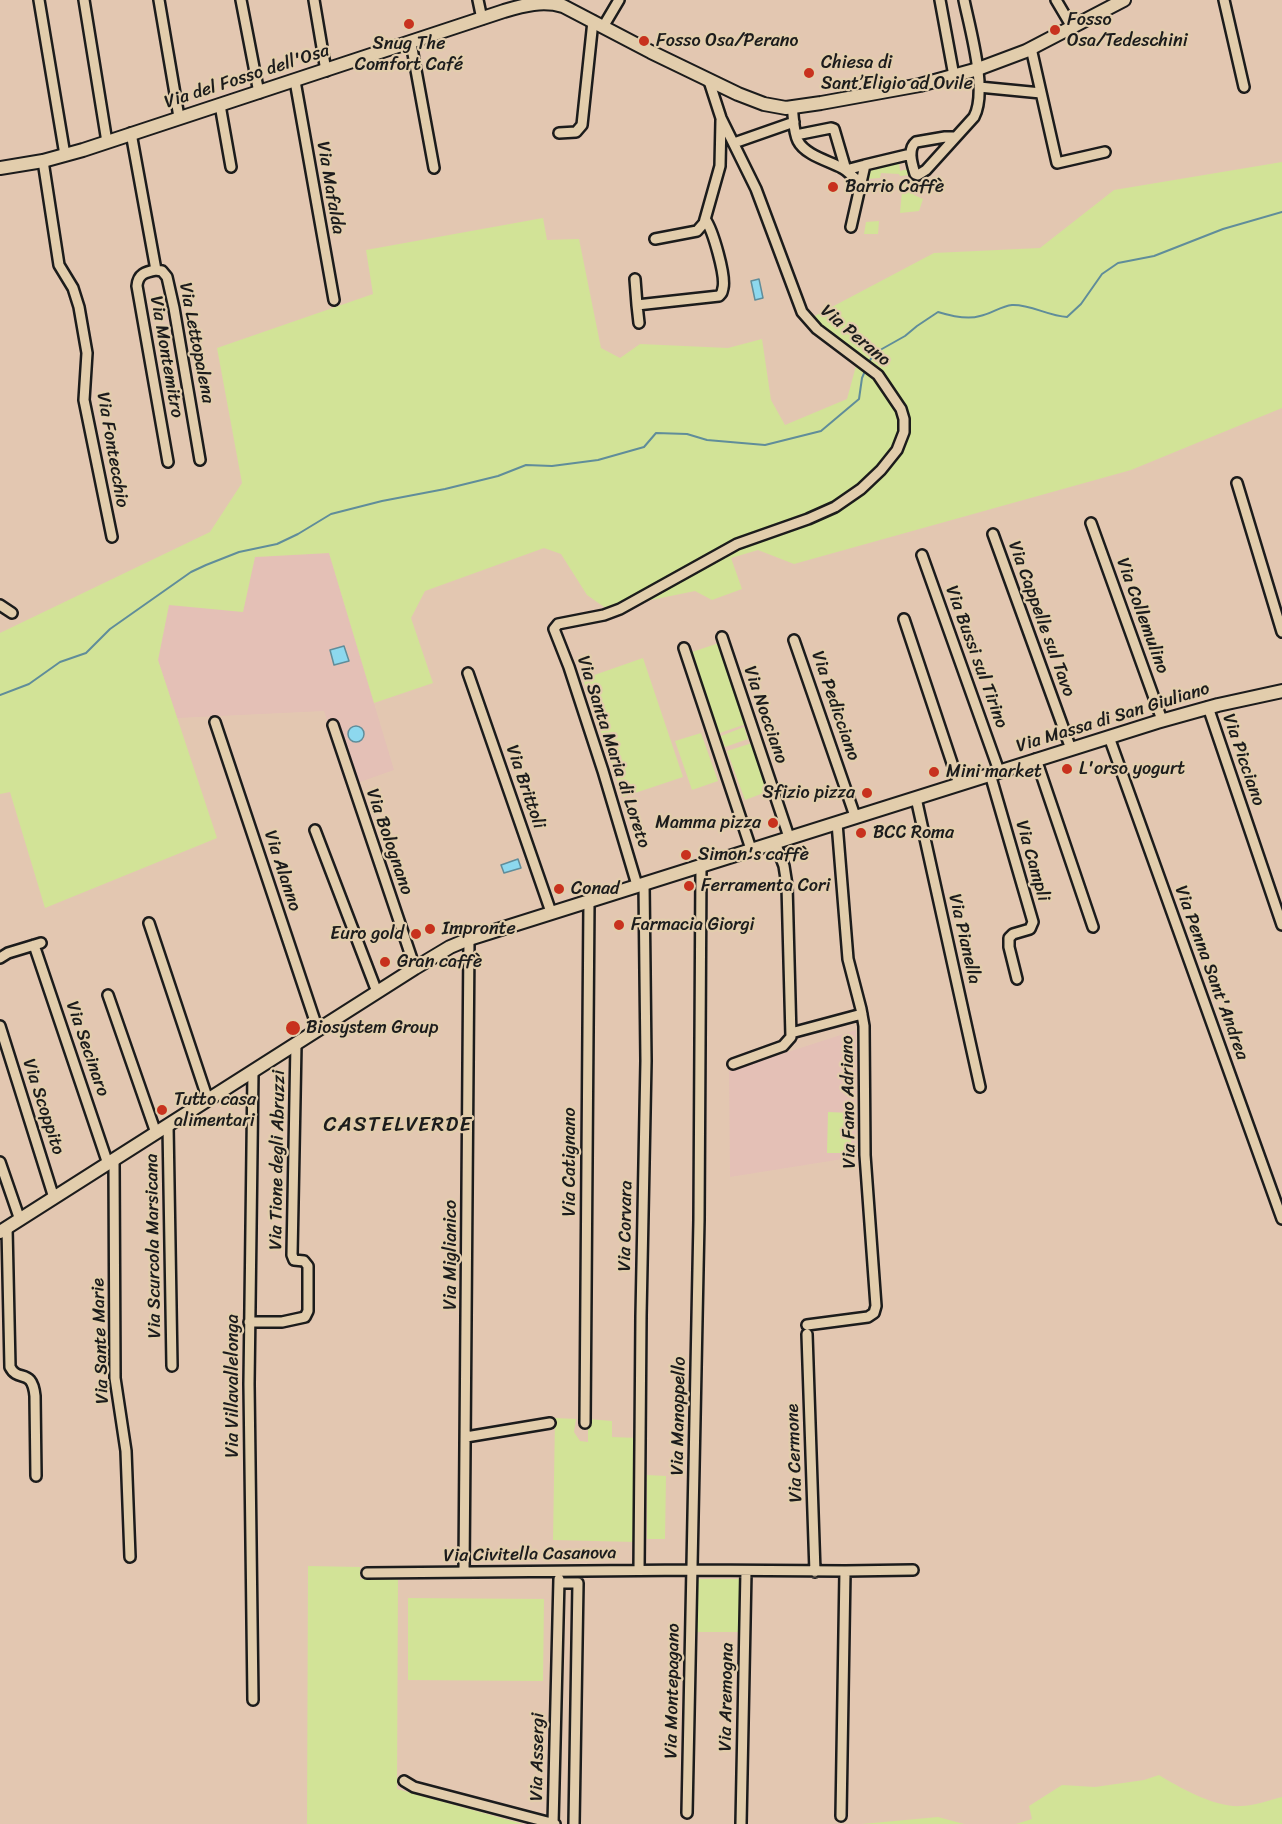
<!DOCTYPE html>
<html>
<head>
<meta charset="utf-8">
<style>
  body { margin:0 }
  canvas { display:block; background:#e3c7b1 }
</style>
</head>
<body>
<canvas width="1282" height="1824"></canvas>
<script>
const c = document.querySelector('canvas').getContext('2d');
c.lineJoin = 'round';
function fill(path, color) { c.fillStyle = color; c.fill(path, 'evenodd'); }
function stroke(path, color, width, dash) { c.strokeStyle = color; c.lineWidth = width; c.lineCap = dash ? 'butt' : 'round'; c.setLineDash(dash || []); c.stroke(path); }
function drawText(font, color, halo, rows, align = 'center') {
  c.font = font + ' Sriracha,sans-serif'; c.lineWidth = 4.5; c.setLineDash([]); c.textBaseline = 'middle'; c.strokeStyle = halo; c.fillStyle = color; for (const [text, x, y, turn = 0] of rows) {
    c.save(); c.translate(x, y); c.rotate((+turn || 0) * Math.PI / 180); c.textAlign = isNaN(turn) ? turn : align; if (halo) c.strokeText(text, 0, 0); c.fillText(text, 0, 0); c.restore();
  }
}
const built = new Path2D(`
  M329,553L394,770L357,783L329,726L324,711L177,718L158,660L169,604L243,611L255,557Z
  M856,1030L855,1157L730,1177L729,1071Z`);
const green = new Path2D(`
  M1282,162V408L1131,470L794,564L758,550L731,558L742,589L712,600L695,591L607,609L587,595L561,554L544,548L425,591L411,618L433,683L374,703L329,553L255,557L243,612L169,605L158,660L217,838L45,908L10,792L0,794V633L210,532L242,483L217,348L373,294L366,250L543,218L547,240L579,239L601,348L620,358L640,344L728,348L762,339L771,400L785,425L847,399L859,355L811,318L934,253L1040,248L1114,190Z
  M899,163L900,171L908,169L909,175L900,176L899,174L881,173L880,178L867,179L870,170Z
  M912,179L914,195L923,199L919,211L900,213L903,181Z
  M879,221L878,234H864L866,222Z
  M719,643L746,724L717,734L689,653Z
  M643,658L683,777L623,797L583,679Z
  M744,727L748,739L725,747L721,736Z
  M701,733L718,781L692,790L675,741Z
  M752,743L769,791L745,800L727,751Z
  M828,1112L851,1113V1153H827Z
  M555,1418L576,1419L574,1432L580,1441L588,1442V1419L612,1421V1437L637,1438L636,1542L553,1540Z
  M647,1475L666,1476L665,1539H647Z
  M308,1566L360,1567V1579L398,1578L397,1789L523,1824H307Z
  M696,1579H739V1632H695Z
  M408,1598L544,1599L543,1681L408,1680Z
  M1159,1775C1180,1788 1216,1808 1241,1806C1254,1806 1269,1800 1282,1797V1824H1016L1032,1819L1029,1806L1062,1785L1095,1787L1144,1780Z
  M938,1817L964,1824H862Z`);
const water = new Path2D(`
  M759,279L763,298L755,300L751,281Z
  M344,646L349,661L334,665L330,650Z
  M348 734a8 8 0 1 1 16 0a8 8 0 1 1-16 0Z
  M518,859L521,868L504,873L501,865Z`);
const stream = new Path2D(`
  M868,365L873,354L905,336L917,326L938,312C951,316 967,320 980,316C991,314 1001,306 1012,305C1030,304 1048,316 1067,317L1081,304L1102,274L1118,263L1154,256L1223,229L1282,212
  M0,695L29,684L60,662L86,653L110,629L191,572L206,565L239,552L277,544L298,534L331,514L382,501L445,489L498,476L526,465L552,466L598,460L644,447L656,433L687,434L707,440L765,445L821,431L859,399L862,378L865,371`);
const minor = new Path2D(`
  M39,0L65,155
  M84,0L107,142
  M159,0L179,117
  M241,0L259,93
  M314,0L326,71
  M478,0L482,19
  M940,0L954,76
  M1056,0L1072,27
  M1224,0L1244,87
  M603,27L619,0
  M411,43L434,168
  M1031,48L1057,163L1105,152
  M295,81L334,300
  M979,87L1041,93
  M220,105L231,167
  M792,107C794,118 793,131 798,141C805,155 829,161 842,168C850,172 853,179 862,182
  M131,133L156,270L162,271L167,277L174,308L200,460
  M559,133L576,132L582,125L593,21
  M796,135L831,128L834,129L846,170
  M955,137H945L916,142C907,149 912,164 915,174L918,175L926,170L974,117C988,91 970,29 964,0
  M734,143L794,122
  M43,161L59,265L73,288L79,307L87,353L84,400L112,537
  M865,165L911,154
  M846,170L865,165L851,227
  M655,239L697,231L704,223L720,166L721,120
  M156,270C145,272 138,274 137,286L168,462
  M635,279L637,305L719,296C722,293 722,293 723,288C726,276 713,230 705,219
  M637,305L639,323
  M1237,483L1282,632
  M1091,523L1162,720
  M993,534L1071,749
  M922,555L999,771
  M0,605L12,613
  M904,619L959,784
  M722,637L789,837
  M794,640L855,816
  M684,648L751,849
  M468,673L551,912
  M1208,707L1282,925
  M215,722L318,1030
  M333,725L415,968
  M1109,737L1282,1219
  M1036,759L1093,927
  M990,774L1033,922L1030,929L1013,934L1009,938V947L1017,979
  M916,798L980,1087
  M315,830L377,992
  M637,885L603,771L569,667L554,629L558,624L604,615L620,609L737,544L808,519L835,507L861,489L881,470L897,450L904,432V419L901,409L878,375L817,329L802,312L756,189L721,118L709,81
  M149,923L208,1100
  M34,945L108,1164
  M0,958L8,953L41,943
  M108,995L156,1133
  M0,1026L54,1198
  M791,1033L862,1014
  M733,1064L783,1046L791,1037L787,885L784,866L775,842
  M253,1071L249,1384L253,1700
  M168,1125L172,1366
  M114,1160L115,1378L126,1451L130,1557
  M0,1162L20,1220
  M7,1228L10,1367C18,1383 32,1367 35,1396L36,1476
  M249,1322H282L305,1317L308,1311V1266L304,1261L294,1260L292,1255L296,1044
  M807,1325L868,1317L874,1313L876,1306L865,1155L864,1026L861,1009L848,959L837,823
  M807,1334L815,1572
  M585,1423L589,900
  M466,1437L550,1423
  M639,1570L641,1316L646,1061L644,883
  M845,1571L913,1570
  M464,1572L469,939
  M367,1573L692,1570L845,1571L841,1816
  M559,1583H578L574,1824
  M404,1781L414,1787L555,1824
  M687,1813L699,1220L701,865
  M553,1824L559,1579
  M741,1824L746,1571`);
const tertiary = new Path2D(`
  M0,168L43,161L83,150L504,11C524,5 543,0 563,6L651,52L738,94L764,104L786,108L821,103L920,85L978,69L1026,51L1124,0
  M0,1232L415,968L450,947L469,939L1157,722L1218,705L1282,691`);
const markers = [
  [409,24,6,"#c8321e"],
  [1055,30,6,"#c8321e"],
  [644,41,6,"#c8321e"],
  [809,73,6,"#c8321e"],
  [833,187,6,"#c8321e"],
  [1067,769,6,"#c8321e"],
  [934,772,6,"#c8321e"],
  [867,793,6,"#c8321e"],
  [773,823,6,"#c8321e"],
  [861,833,6,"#c8321e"],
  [686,855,6,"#c8321e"],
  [689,886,6,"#c8321e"],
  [559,889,6,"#c8321e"],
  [619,925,6,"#c8321e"],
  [430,929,6,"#c8321e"],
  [416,934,6,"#c8321e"],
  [385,962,6,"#c8321e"],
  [293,1028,8,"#c8321e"],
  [162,1110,6,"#c8321e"]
];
const poiNames = [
  ["Fosso",1067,20],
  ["Osa/Tedeschini",1067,41],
  ["Fosso Osa/Perano",656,41],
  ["Snug The",409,44,"center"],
  ["Comfort Café",409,65,"center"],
  ["Chiesa di",821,63],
  ["Sant’Eligio ad Ovile",821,84],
  ["Barrio Caffè",845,187],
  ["L'orso yogurt",1079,769],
  ["Mini market",946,772],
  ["Sfizio pizza",855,793,"right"],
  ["Mamma pizza",761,823,"right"],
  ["BCC Roma",873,833],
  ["Simon's caffè",698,855],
  ["Ferramenta Cori",701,886],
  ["Conad",571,889],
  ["Farmacia Giorgi",631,925],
  ["Impronte",442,929],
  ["Euro gold",404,934,"right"],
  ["Gran caffè",397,962],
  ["Biosystem Group",306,1028],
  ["Tutto casa",174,1100],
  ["alimentari",174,1121]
];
const streetNames = [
  ["Via del Fosso dell'Osa",247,77,-18],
  ["Via Mafalda",330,188,80],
  ["Via Perano",855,336,40],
  ["Via Lettopalena",196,343,79],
  ["Via Montemitro",166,357,80],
  ["Via Fontecchio",112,450,80],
  ["Via Collemulino",1142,616,70],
  ["Via Cappelle sul Tavo",1041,619,70],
  ["Via Bussi sul Tirino",976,657,70],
  ["Via Pedicciano",835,706,71],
  ["Via Nocciano",765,715,71],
  ["Via Massa di San Giuliano",1113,718,-17],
  ["Via Santa Maria di Loreto",613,752,72],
  ["Via Picciano",1243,760,71],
  ["Via Brittoli",525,787,71],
  ["Via Bolognano",389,842,71],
  ["Via Campli",1032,861,74],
  ["Via Alanno",282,871,72],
  ["Via Pianella",964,939,77],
  ["Via Penna Sant'Andrea",1211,973,70],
  ["Via Secinaro",87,1049,71],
  ["Via Fano Adriano",849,1102,-91],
  ["Via Scoppito",43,1107,72],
  ["Via Tione degli Abruzzi",278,1160,-89],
  ["Via Catignano",570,1162,-90],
  ["Via Corvara",626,1226,-89],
  ["Via Scurcola Marsicana",154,1246,-91],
  ["Via Miglianico",451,1255,-90],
  ["Via Sante Marie",101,1341,-92],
  ["Via Villavallelonga",233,1386,-90],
  ["Via Manoppello",679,1416,-89],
  ["Via Cermone",795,1453,-92],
  ["Via Civitella Casanova",530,1555,-1],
  ["Via Montepagano",673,1691,-89],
  ["Via Aremogna",727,1697,-89],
  ["Via Assergi",538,1757,-89]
];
const quarterNames = [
  ["CASTELVERDE",398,1126]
];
fill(built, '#e4c0b6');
fill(green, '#d2e397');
fill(water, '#8dd8ee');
stroke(water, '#608d9a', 1.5);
stroke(stream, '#608d9a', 2);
stroke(minor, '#1c1c1c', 14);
stroke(tertiary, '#1c1c1c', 16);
stroke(minor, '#e2cdac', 9);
stroke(tertiary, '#e2cdac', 12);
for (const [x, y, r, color] of markers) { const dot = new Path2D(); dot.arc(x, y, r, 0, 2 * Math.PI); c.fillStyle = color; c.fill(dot); stroke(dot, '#e2cdac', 2); }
drawText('18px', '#1c1c1c', '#e2cdac', poiNames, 'left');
drawText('18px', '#1c1c1c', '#e2cdac', streetNames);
c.letterSpacing = '1.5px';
drawText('21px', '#1c1c1c', '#e2cdac', quarterNames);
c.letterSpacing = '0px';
</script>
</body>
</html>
